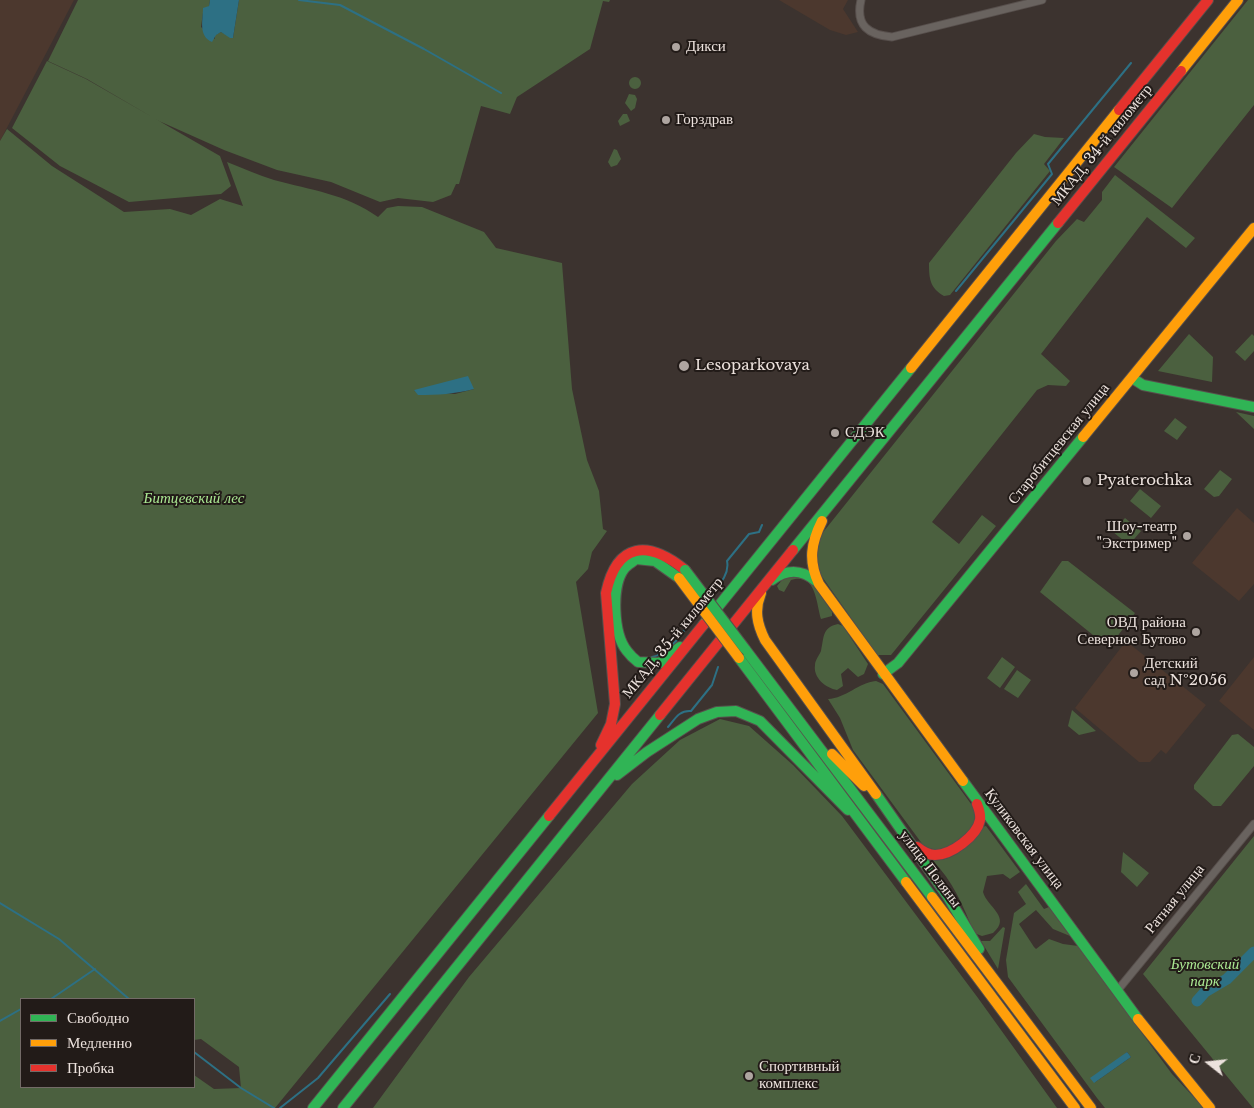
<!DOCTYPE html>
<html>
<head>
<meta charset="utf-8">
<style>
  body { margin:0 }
  #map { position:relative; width:1254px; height:1108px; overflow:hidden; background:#3c332f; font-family:"Libre Baskerville",serif }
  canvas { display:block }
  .legend { position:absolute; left:20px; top:998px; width:175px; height:90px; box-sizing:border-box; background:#221b18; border:1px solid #736b67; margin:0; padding:6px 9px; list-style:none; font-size:15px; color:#ece2dd }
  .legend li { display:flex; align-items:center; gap:10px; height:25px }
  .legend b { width:25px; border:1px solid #736b67 }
  .north { position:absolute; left:1184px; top:1038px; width:50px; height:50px; -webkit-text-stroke:4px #221b18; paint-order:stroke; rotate:286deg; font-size:14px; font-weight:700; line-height:20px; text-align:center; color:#ece2dd }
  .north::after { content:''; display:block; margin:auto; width:18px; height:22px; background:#ece2dd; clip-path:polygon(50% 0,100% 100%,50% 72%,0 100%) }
</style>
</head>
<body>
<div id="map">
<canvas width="1254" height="1108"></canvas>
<ul class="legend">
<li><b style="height:6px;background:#30b455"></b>Свободно</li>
<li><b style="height:6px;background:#ff9f0a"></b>Медленно</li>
<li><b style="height:6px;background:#e5322d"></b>Пробка</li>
</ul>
<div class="north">С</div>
</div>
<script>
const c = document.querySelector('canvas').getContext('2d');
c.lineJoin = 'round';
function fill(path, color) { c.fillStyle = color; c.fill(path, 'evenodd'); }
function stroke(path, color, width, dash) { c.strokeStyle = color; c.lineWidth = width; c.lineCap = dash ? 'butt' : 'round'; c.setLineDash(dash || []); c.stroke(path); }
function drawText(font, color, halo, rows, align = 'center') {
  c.font = font + ' "Libre Baskerville",serif'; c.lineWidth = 4; c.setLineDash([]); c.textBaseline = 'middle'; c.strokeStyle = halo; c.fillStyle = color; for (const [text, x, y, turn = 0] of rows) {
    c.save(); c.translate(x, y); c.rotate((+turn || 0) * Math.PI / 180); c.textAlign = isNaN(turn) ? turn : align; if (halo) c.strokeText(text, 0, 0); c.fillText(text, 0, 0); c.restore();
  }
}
const built = new Path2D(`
  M0,0H74L0,141Z
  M779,0H848L843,9L858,32L846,35L830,30Z
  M1237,508L1254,523V584L1239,601L1192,563Z
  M1126,641L1206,705L1166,754L1161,750L1150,762H1139L1075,708Z
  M1254,657V730L1219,701Z`);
const green = new Path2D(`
  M78,0H210L209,6L203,13L201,27L215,39V35L221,32L233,38L239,0H610L609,2L603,1L590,49L517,97L510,114L481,106L459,184H456L451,195L433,202L398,198L380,202L331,182L277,170L224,150L159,121L87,79L48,61Z
  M1248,0H1254V105L1172,208L1114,167Z
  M47,61L86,79L220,156L231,186L221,194L129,202L60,166L12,128Z
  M629 83a6 6 0 1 1 12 0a6 6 0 1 1-12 0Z
  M629,94L635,95L637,99L635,108L631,111L625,103Z
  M623,114H627L630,121L620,126L618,121Z
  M7,129L52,166L124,212L170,209L191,215L220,199L243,206L227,162C243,168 258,175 274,180C311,190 346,194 378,217L387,208L398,206L422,207L484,232L496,248L562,263L572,389L587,460L599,491L603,529L607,531L592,552L588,569L576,582L598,713L275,1108H0V141ZM442,385L474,389L455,394L414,391ZM21,999H194V1040L201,1039L239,1067L241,1088L214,1089L194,1075V1087H21Z
  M1034,134L1045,137L1064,138L1044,164L1050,171L950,295L944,296C930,288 929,279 929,263L1016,153Z
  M614,149L617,150L621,159L617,165L611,167L608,162Z
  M1115,175L1195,238L1186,248L1147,217L1041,354L1070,381L1066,386L1048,385L1037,390L932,522L959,544L982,515L996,526L891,655H877L818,571L815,552L820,536L1056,241L1077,219L1084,222L1102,200V192Z
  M1189,334L1213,357L1212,382L1158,371Z
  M1252,334L1254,336V351L1245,361L1235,352Z
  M1236,412L1254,416V429Z
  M1175,418L1187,427L1177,440L1164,431Z
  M1220,470L1232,479L1219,496L1214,497L1204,489Z
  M1140,489L1161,506L1151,518L1130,501Z
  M1125,518L1141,531L1129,545L1113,532Z
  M1062,561H1068L1135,613L1113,642L1104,644L1040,592Z
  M792,574L808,577L832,612V616L821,619C816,602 816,572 791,580L784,592L779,590L777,586L783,579Z
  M838,624L843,626L868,664L864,674L858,677L848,668L841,674L843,686L837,690C826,688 813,678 815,665C815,660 819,656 821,651C824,638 822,627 838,624Z
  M1002,657L1015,667L1000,688L987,678Z
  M1017,670L1031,680L1018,698L1004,689Z
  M876,681L883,684L977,812V823C963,836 943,859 923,845L853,750L840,718L828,699C846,698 858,683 876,681Z
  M1072,710L1096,731L1079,735L1068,726Z
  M720,719L749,726L793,765L842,816L978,998L1057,1108H373L469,977L632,784L680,740Z
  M1238,734L1254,747V766L1221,806H1213L1194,789V785L1232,735Z
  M986,826L1020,872L1010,879L1003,874L987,876L983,892C987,907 1012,917 993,933L982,936L974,933C963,905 953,881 932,860C952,863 973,844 982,827Z
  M1254,836V1108H1253L1143,974Z
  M1123,852L1149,873L1137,887L1121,872Z
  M1026,884L1044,909L1049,907L1070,936L1053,929L1036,910L1019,924L1034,947L1036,949L1049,939L1063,944L1078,946L1172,1074L1204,1108H1105L1097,1098L1008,977L1006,960L1014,913L1026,904L1018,892ZM1127,1052L1131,1057L1094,1083Z
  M1003,927L1005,928L998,969L981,941H990Z`);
const water = new Path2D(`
  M210,0H239L233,38H230L221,32L216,35L212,42C198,36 203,20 203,8L209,6Z
  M468,376L474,389C455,394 438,395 418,395L414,390Z
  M1127,1052L1131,1057L1094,1083L1090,1078Z`);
const stream = new Path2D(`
  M299,0L340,5L424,49L501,93
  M956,291L1052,174L1048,164L1131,63
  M709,597C718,586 730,575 727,561L749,534L759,532L762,525
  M652,657C672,654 687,625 699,610
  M668,727C675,719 679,710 691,711L712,685L718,667
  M0,903L59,939L129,999
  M51,999L95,969
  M0,1021L21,1009
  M194,1052L241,1088L274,1108
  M280,1108L318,1078L390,994`);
const river = new Path2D(`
  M1197,1001L1205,992L1227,979L1254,952`);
const street = new Path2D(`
  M861,0C855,26 869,35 892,37L1042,0
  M1117,991L1254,824`);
const fast = new Path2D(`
  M1132,378L1143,385L1254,407
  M793,550L1058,223
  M679,578L655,561L636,559C633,562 627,565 624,569C611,586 613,634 627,651C630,655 634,659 638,662L660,663L680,647
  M772,580C787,569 801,569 816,581
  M704,624L911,368
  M745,649L932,897
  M739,658L906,882
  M883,674L898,663L1083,437
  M617,775L647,752L698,719L717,712L736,711L760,721L848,810
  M963,781L1138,1019
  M876,794L948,897L979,949
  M313,1108L549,816
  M343,1108L660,715`);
const slow = new Path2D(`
  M1181,71L1238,0
  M911,368L1119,110
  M1083,437L1254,228
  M822,521C811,543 808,561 819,584L963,781
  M761,593C754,610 757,624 765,640L876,794
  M832,754L864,786
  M906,882L1075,1108
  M932,897L1091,1108
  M1138,1019L1210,1108`);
const jam = new Path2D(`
  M1119,110L1208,0
  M1058,223L1181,71
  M660,715L793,550
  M601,745L611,724L615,704L606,593C617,542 648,540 685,570
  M549,816L704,624
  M917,847C922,851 928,855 935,855C951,855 977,836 980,820C981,814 979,809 977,804`);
const fastBridge = new Path2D(`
  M685,570L745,649`);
const slowBridge = new Path2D(`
  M679,578L739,658`);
const markers = [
  [676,47,5,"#aea5a0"],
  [666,120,5,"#aea5a0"],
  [684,366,6,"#aea5a0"],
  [835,433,5,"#aea5a0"],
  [1087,481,5,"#aea5a0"],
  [1187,536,5,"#aea5a0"],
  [1196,632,5,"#aea5a0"],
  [1134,673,5,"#aea5a0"],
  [749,1076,5,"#aea5a0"]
];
const poiNames = [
  ["Дикси",686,47],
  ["Горздрав",676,120],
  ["Lesoparkovaya",695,366],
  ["СДЭК",845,433],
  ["Pyaterochka",1097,481],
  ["Шоу-театр",1177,527,"right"],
  ["\"Экстример\"",1177,544,"right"],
  ["ОВД района",1186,623,"right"],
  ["Северное Бутово",1186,640,"right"],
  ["Детский",1144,664],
  ["сад №2056",1144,681],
  ["Спортивный",759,1067],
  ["комплекс",759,1084]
];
const streetNames = [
  ["МКАД, 34-й километр",1102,145,-51],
  ["Старобитцевская улица",1059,444,-51],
  ["МКАД, 35-й километр",673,638,-51],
  ["Куликовская улица",1024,839,53],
  ["улица Поляны",930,869,53],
  ["Ратная улица",1175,899,-51]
];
const parkNames = [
  ["Битцевский лес",194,499],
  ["Бутовский",1205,965],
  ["парк",1205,982]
];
fill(built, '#4c382e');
fill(green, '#4b603f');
fill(water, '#2d7084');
stroke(stream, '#2d7084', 2);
stroke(river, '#2d7084', 11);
stroke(street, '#574f4c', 9);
stroke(fast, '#574f4c', 12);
stroke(slow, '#574f4c', 12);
stroke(jam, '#574f4c', 12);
stroke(street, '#69635f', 7);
stroke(fast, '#30b455', 10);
stroke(slow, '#ff9f0a', 10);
stroke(jam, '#e5322d', 10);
stroke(fastBridge, '#574f4c', 12, []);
stroke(slowBridge, '#574f4c', 12, []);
stroke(fastBridge, '#30b455', 10);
stroke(slowBridge, '#ff9f0a', 10);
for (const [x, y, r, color] of markers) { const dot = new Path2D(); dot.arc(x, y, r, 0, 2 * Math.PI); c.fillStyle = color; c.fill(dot); stroke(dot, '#221b18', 2); }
drawText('15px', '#ece2dd', '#221b18', poiNames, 'left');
drawText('15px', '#ece2dd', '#221b18', streetNames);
drawText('italic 15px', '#abe993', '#221b18', parkNames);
</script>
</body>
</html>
